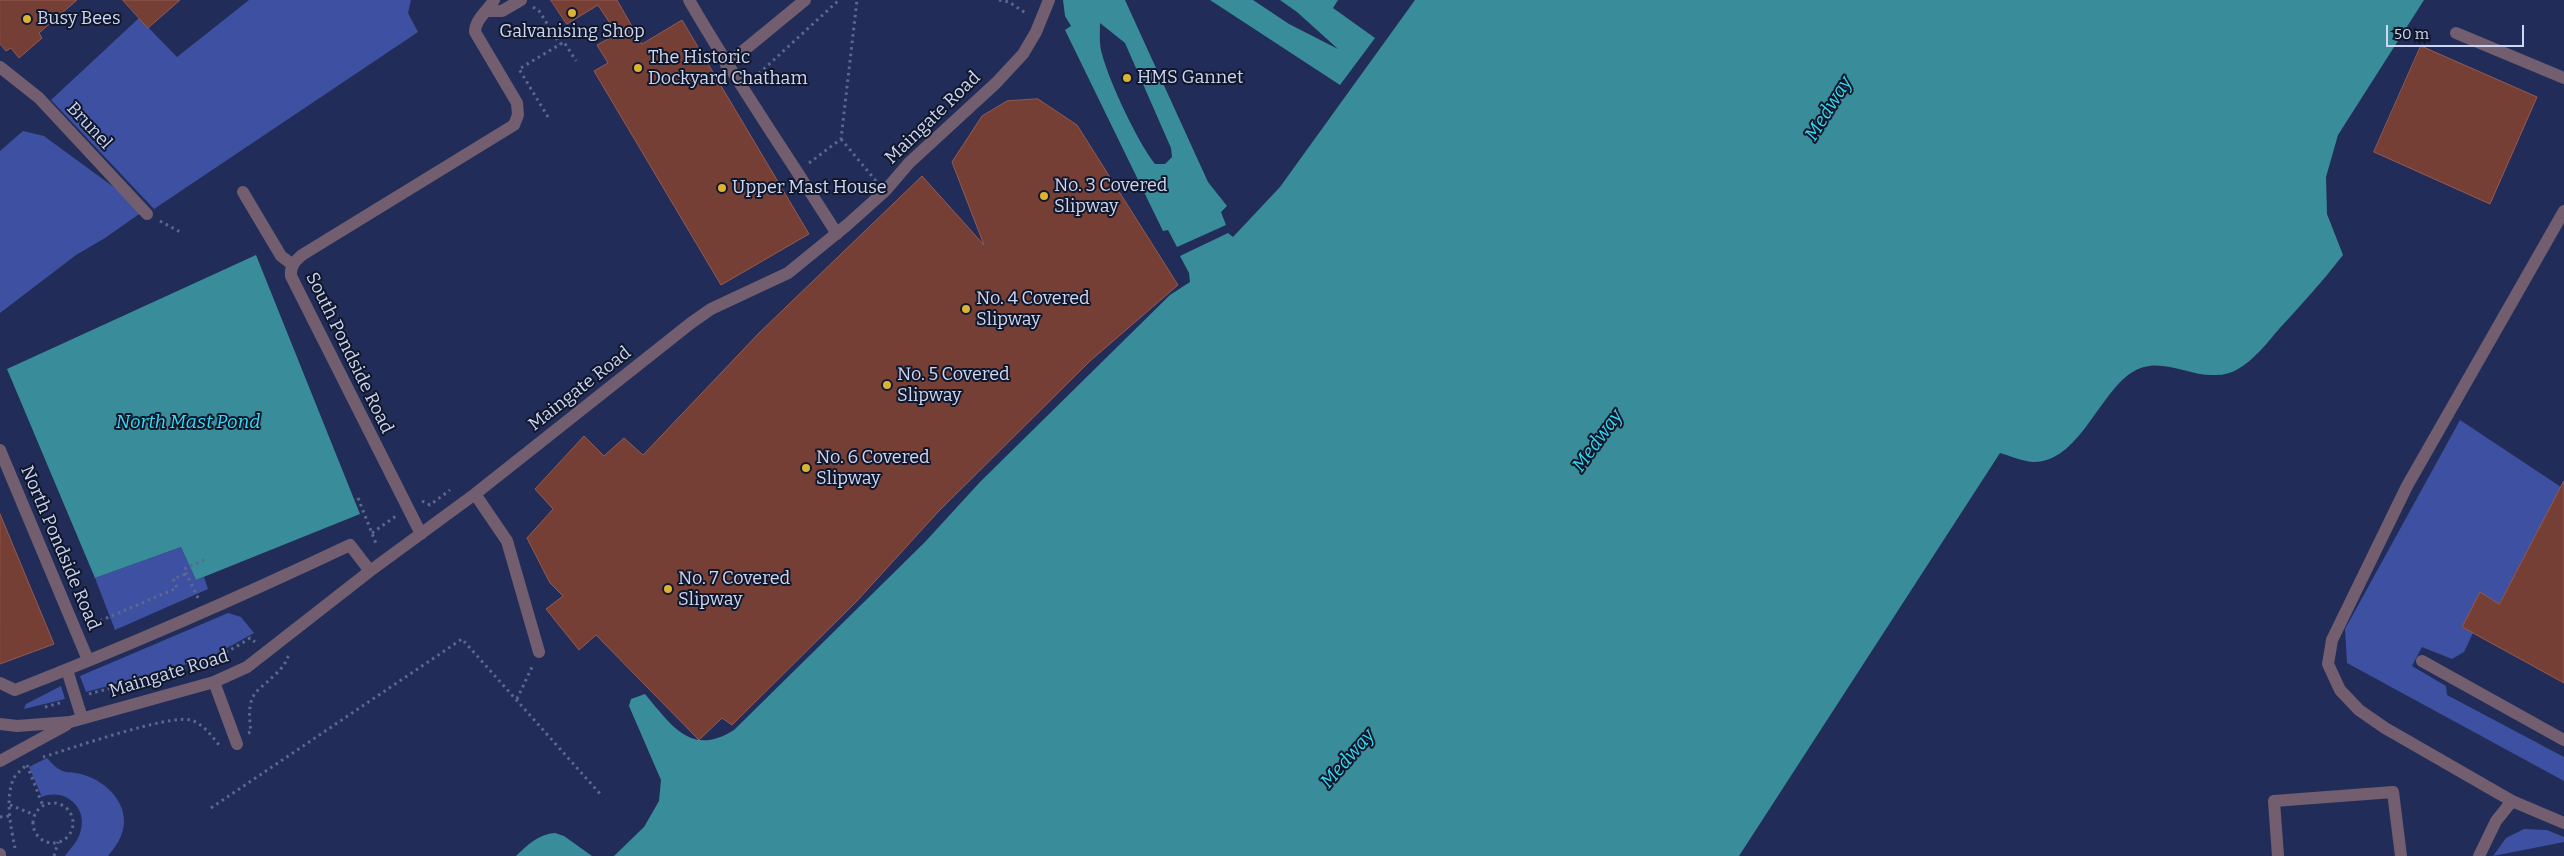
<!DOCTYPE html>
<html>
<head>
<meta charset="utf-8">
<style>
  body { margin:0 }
  #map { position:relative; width:2564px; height:856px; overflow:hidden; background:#212d58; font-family:Bitter,serif }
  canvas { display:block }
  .scale { position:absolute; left:2386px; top:25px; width:138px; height:22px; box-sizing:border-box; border:2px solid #cdd6f2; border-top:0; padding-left:6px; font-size:15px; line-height:18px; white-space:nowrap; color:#cdd6f2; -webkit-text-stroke:4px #11172b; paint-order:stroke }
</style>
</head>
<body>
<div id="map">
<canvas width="2564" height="856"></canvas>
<div class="scale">50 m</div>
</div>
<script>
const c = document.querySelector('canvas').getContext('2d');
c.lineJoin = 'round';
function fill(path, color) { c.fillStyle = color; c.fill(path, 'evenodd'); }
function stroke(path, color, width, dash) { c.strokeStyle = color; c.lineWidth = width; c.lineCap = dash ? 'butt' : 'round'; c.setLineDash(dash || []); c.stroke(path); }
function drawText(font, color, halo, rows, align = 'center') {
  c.font = font + ' Bitter,serif'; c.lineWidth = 4; c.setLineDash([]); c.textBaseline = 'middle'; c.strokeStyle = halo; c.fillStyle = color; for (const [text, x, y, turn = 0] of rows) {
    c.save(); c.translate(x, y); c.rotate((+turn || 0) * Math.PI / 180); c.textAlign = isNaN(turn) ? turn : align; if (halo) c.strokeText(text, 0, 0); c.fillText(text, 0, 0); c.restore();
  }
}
const green = new Path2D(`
  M249,0H411L408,13L418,32L154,209L51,100L139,18L177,57Z
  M23,131L44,136L145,210L105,238L76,255L0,313V151Z
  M2460,420L2561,487L2499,604L2480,592L2462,627L2473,633L2464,652L2452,659L2422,647L2412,666L2446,686L2447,695L2564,757V781L2347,663L2345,629Z
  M181,547L196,580L204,577L208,589L115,630L95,578Z
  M228,613L241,617L254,633L209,658L86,692L80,676Z
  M61,686L65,699L24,709L26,704Z
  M47,758C65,779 66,768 87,776C112,785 132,810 121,836C118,843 113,850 108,856H65C70,849 78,841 80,833C89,809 66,787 42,797L29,767Z
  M2524,829L2547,830L2564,837V842L2493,856L2506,838Z`);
const water = new Path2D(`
  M1063,0H1125L1208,182L1227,206L1221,212L1226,225L1177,247L1168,230L1163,231L1065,30L1071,26L1065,16ZM1100,23L1125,43L1171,148L1172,157L1165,164H1155C1138,143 1109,81 1102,54C1099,45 1100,33 1100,23Z
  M1210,0H1253L1289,24L1338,49L1297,12L1280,0H1338L1333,8L1375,38L1340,85Z
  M1415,0H2424L2338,135L2326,177L2327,214L2343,255C2323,281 2301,305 2279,329C2267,343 2254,360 2238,369C2231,373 2224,375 2216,375C2188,377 2158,354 2131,373C2099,394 2078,463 2033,462C2021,461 2011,456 2000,453L1739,856H614L644,827L659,801L661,780L629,706L631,699L645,694C672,726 691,757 734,730L925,542L980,482L1170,295L1190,282L1189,273L1180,256L1228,233L1233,237L1280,187Z
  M256,255L360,514L196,580L181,547L95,578L7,369Z
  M555,833L564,836L592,856H516C527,845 539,834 555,833Z`);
const building = new Path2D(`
  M0,0H77L39,33L42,38L19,58L11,48L6,51L0,44Z
  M123,0H180L148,28Z
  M551,0H617L642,44L682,20L809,234L721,285L594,71L608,63L597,45L617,34L598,5L567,24Z
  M2421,46L2537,97L2490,204L2374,152Z
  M1038,99L1077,125L1178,285L1090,361L937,513L856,602L732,725L722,718L699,740L596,635L579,650L546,609L563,596L550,583L527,538L553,509L535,489L584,436L604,456L624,438L643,455L759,333L922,176L984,245L952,162L982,116L1007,101Z
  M2564,481V683L2462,627L2480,592L2499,604Z
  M0,514L54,644L0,664Z`);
const path = new Path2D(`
  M999,0L1009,2L1027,14
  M533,7L539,11L560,44
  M754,78L839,0
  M548,117L519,69L564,42L576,61
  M841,139L876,181
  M809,163L841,139L857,0
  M160,221L182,233
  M358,498L377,546
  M422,501L430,505L450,490
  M372,533L396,516
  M198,598L184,569L204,560
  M88,626L177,588L173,579L186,574
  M89,694C143,679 203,670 250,638L255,642
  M517,699L533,665
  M45,707L63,702
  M248,733L251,732C245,686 259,695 284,665C286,662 286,658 290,655
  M43,757C70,749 169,714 191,720C203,724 211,735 219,745L221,744
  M27,765L43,806
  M33 823a20 20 0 1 1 40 0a20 20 0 1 1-40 0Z
  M10,805L35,815
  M211,808L462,639L602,796
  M0,817L10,816
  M15,848C11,828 5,800 13,780C15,774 22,770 26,765
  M54,856L58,842`);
const minor = new Path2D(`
  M689,0C735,80 788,156 837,234
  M488,11H502L521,0
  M2456,33L2564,78
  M726,65L805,0
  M0,67L39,98L147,214
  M243,192L281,256L293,265
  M0,450L88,660
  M475,494L507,541L539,652
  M421,534L291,276C290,266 295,261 302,255L514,125L518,115L517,103L475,32C475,19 488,11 494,0
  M2422,661L2564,740
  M67,670L82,718
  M214,682L237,744
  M0,683L15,690C128,646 240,597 350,545L370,571
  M0,724L17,726L70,722L214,682L247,667L370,571L475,494L691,323L711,309L788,273L847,225L885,191L909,163L996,83L1023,54L1036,32L1049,0
  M0,761L66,725
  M2512,801L2385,728L2359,710L2340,690L2328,664L2332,640L2407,486L2564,211
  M0,854V856
  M2278,856L2274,801L2393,792L2401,856
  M2479,856L2496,821L2512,801L2564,823`);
const markers = [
  [572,13,5,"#dbb333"],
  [27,19,5,"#dbb333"],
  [638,68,5,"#dbb333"],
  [1127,78,5,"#dbb333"],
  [722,188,5,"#dbb333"],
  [1044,196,5,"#dbb333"],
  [966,309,5,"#dbb333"],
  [887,385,5,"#dbb333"],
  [806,468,5,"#dbb333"],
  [668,589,5,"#dbb333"]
];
const poiNames = [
  ["Busy Bees",37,19],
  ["Galvanising Shop",572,32,"center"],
  ["The Historic",648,58],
  ["Dockyard Chatham",648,79],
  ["HMS Gannet",1137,78],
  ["No. 3 Covered",1054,186],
  ["Slipway",1054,207],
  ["Upper Mast House",732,188],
  ["No. 4 Covered",976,299],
  ["Slipway",976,320],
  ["No. 5 Covered",897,375],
  ["Slipway",897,396],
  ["No. 6 Covered",816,458],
  ["Slipway",816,479],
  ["No. 7 Covered",678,579],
  ["Slipway",678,600]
];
const streetNames = [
  ["Maingate Road",933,118,-44],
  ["Brunel",89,126,47],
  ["South Pondside Road",349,353,64],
  ["Maingate Road",580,389,-38],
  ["North Pondside Road",60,548,67],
  ["Maingate Road",169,674,-17]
];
const waterNames = [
  ["Medway",1829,109,-58],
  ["North Mast Pond",188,423],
  ["Medway",1598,441,-54],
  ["Medway",1348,759,-49]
];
fill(green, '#3d50a1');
fill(water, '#398c9a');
fill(building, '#763f36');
stroke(building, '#955a50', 1);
stroke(path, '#5d688e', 3, [2.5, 4]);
stroke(minor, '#725e6f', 12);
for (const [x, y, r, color] of markers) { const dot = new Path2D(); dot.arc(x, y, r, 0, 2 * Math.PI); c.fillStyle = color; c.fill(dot); stroke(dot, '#11172b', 2); }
drawText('18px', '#cdd6f2', '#11172b', poiNames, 'left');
drawText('18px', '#cdd6f2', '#11172b', streetNames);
drawText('italic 19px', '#34dcf5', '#11172b', waterNames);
</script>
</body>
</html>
